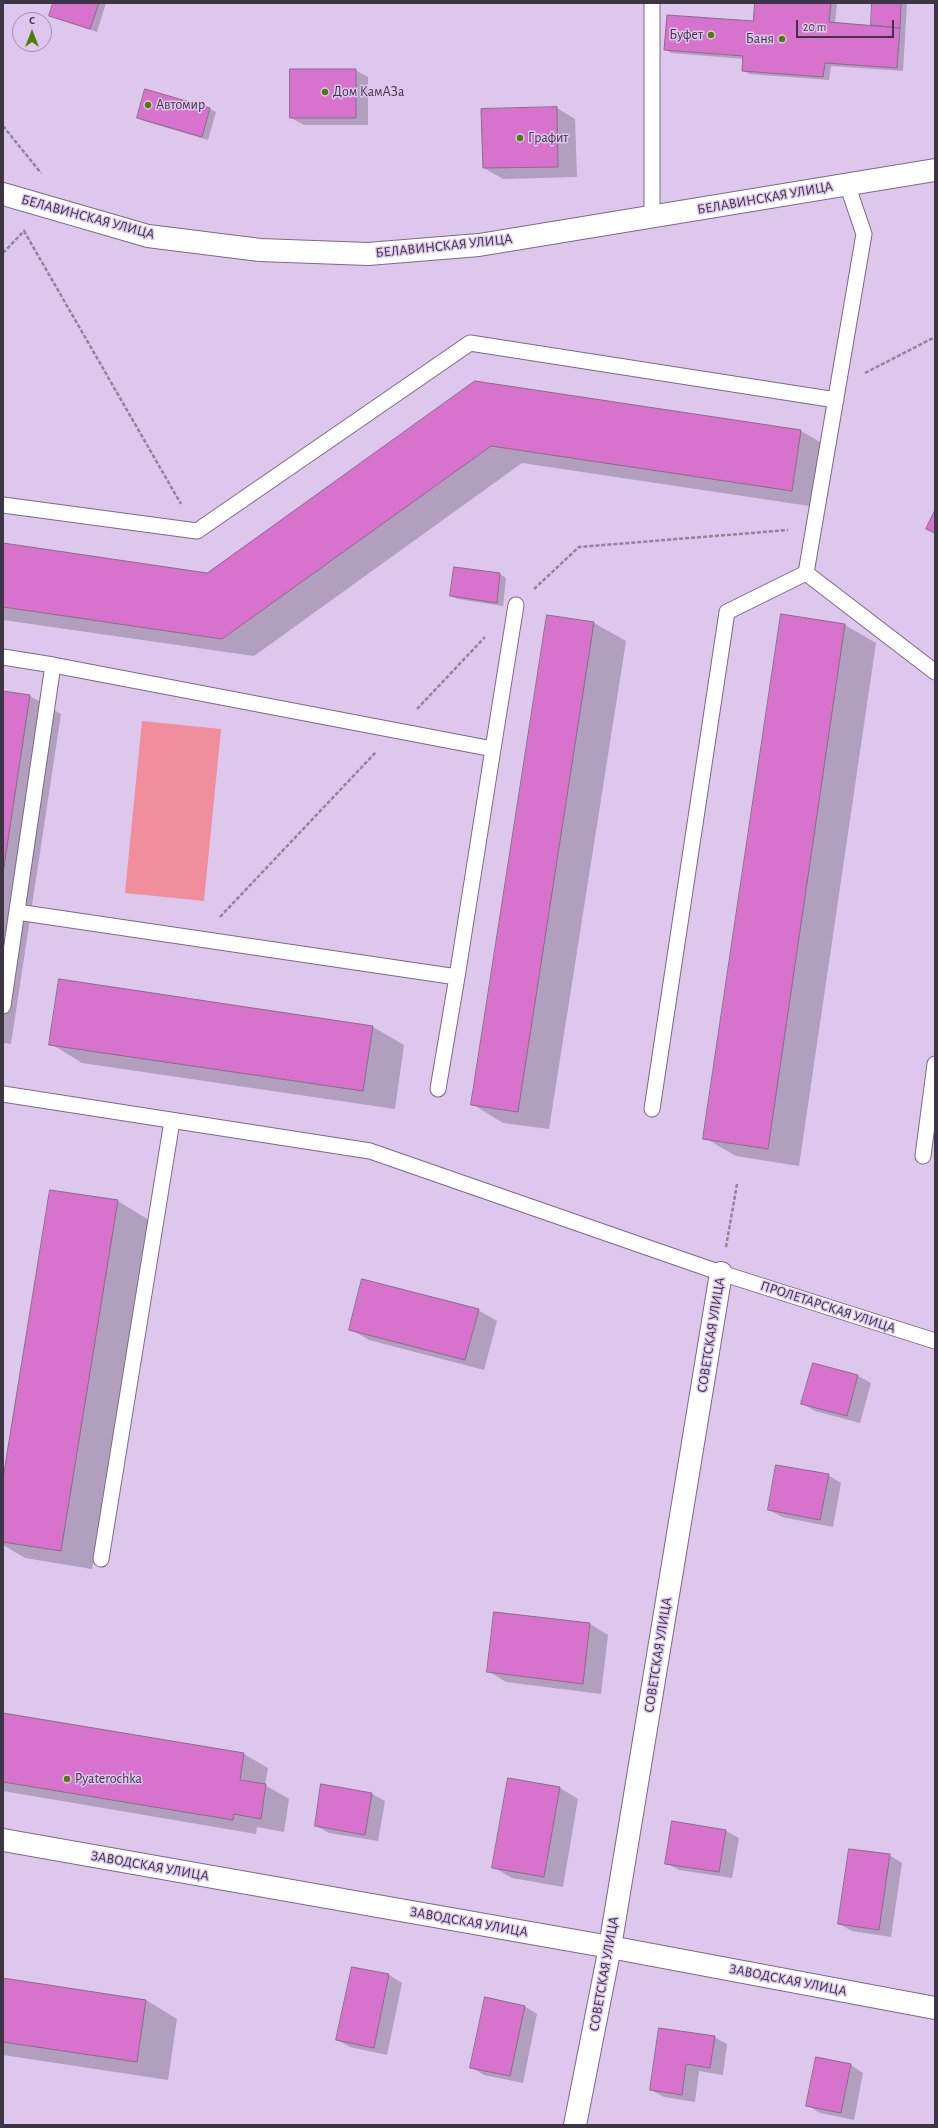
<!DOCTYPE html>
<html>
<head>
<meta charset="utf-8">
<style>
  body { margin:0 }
  #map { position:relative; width:938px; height:2128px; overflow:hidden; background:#ddc7ed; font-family:"Alegreya Sans",sans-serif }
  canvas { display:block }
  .frame { position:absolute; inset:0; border:4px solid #3e3544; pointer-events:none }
  .north { position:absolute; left:12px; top:12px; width:40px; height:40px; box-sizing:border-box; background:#ddc7ed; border:1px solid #9d8da9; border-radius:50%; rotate:0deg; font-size:11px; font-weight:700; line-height:16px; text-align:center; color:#3e3544 }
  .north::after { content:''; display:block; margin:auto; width:14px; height:18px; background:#4f7e07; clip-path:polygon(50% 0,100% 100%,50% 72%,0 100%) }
  .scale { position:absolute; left:796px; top:20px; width:98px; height:18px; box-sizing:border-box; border:2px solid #3e3544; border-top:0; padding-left:5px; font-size:12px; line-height:14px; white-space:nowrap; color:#3e3544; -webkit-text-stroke:3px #ddc7ed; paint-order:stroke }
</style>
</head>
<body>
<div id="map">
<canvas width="938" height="2128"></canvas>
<div class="frame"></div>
<div class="north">С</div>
<div class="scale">20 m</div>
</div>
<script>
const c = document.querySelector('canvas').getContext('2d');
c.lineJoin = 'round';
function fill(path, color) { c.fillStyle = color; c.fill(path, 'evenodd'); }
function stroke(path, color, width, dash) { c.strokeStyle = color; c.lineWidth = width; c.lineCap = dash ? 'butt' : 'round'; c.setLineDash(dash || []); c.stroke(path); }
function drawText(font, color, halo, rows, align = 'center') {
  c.font = font + ' "Alegreya Sans",sans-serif'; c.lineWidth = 3; c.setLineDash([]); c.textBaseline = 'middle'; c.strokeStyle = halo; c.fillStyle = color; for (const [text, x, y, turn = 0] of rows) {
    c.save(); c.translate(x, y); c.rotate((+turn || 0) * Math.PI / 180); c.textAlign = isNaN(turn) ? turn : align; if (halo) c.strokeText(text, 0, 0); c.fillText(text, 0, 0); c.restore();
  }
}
const green = new Path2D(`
  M142,721L221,729L204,901L125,893Z`);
const shadow = new Path2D(`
  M54,3H106L97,32L50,16Z
  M756,3H837L835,24L872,27L873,3H907L903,71L831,66L829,80L749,74L743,70L744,59L671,53L665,49L754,22Z
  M355,70L368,77V125H304L291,118Z
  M146,91L210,109L216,112L208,140L144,121L138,118Z
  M557,108L575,119L577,177L503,179L484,168Z
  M475,382L801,431L832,449L823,508L522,463L254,656L3,620V544L207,574Z
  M455,568L500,574L506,578L503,606L458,599L451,596Z
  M782,615L845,625L876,643L799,1166L736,1156L705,1138Z
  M548,616L594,623L626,641L549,1129L503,1123L472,1104Z
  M3,692L30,696L61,714L11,1044L3,1043Z
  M373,1027L404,1045L395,1109L82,1063L51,1044Z
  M118,1201L149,1220L92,1569L25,1558L3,1545V1486Z
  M478,1310L497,1321L484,1370L369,1340L350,1329Z
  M858,1376L871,1383L860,1423L815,1411L803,1404Z
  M828,1475L841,1483L833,1527L782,1517L769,1510Z
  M590,1624L608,1635L601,1694L506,1682L488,1671Z
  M3,1714L244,1754L268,1768L265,1785L289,1799L284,1832L257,1827L256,1834L3,1791Z
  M322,1786L372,1794L385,1801L378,1841L329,1833L316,1826Z
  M560,1788L578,1799L563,1887L512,1878L493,1867Z
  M673,1822L726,1831L739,1838L732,1878L679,1870L666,1863Z
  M889,1855L902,1863L891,1937L852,1931L839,1924Z
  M352,1968L389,1975L402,1983L387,2055L350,2047L337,2040Z
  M3,1979L146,2000L177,2019L168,2080L3,2055Z
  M524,2006L537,2014L523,2083L484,2075L471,2067Z
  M714,2037L727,2044L723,2075L699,2071L695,2102L664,2097L651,2090Z
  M851,2065L863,2073L854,2120L820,2113L807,2105Z`);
const building = new Path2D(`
  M53,3H99L90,29L49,16Z
  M755,3H831L829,22L900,28L897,68L825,63L823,77L742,71L743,56L664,50L667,15L753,21Z
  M872,3H901L900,28L871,25Z
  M290,69H356V118H290Z
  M145,89L210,108L202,137L137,118Z
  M557,107L558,167L483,168L481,109Z
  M475,381L801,430L792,491L491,446L222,639L3,607V543L207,573Z
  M935,510V533L926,529Z
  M454,567L500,573L497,603L450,596Z
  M781,614L845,624L768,1149L703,1139Z
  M547,615L594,622L518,1112L471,1105Z
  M3,691L30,695L3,873Z
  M59,979L373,1026L363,1091L49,1045Z
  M50,1190L118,1200L61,1551L3,1542V1479Z
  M362,1279L479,1309L465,1360L349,1330Z
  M813,1363L858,1375L847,1416L801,1404Z
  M776,1465L829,1474L820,1520L768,1510Z
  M494,1612L590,1623L583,1684L487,1672Z
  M3,1713L244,1753L240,1780L266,1784L261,1819L234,1814L233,1820L3,1782Z
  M508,1778L560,1787L544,1877L492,1868Z
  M321,1784L372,1793L365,1835L315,1826Z
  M672,1821L726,1830L719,1872L665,1864Z
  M849,1849L890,1854L879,1930L838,1924Z
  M352,1967L389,1974L374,2048L336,2040Z
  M3,1978L146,2000L137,2062L3,2042Z
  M485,1997L525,2006L510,2076L470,2068Z
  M659,2028L715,2036L710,2068L686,2064L682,2095L650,2090Z
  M816,2057L851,2064L841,2113L806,2106Z`);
const path = new Path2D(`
  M3,126L41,173
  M24,231L181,504
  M3,253L25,230
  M865,373L935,337
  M534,589L579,547L788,530
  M417,709L485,637
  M220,917L376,752
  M726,1247L737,1184`);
const service = new Path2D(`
  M652,3V216
  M847,184L864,234L806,573L935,672
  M3,505L197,531L470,343L836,400
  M3,657L53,665L3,1006
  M53,665L493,749L516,605
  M17,912L457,977L493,749
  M438,1089L457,977
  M3,1094L370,1151L721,1273L935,1341
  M652,1109L727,612L806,573
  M923,1156L935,1064
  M101,1559L172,1121`);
const minor = new Path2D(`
  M3,1840L610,1947L935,2008
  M575,2125L610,1947L721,1273`);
const secondary = new Path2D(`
  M3,194L148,236L260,250L368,254L479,245L935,170`);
const markers = [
  [711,35,4,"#4f7e07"],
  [782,39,4,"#4f7e07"],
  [325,92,4,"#4f7e07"],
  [148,105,4,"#4f7e07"],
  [520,138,4,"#4f7e07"],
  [67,1779,4,"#4f7e07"]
];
const poiNames = [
  ["Буфет",703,35,"right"],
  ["Баня",774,39,"right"],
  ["Дом КамАЗа",333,92],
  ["Автомир",156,105],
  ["Графит",528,138],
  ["Pyaterochka",75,1779]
];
const streetNames = [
  ["БЕЛАВИНСКАЯ УЛИЦА",765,198,-10],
  ["БЕЛАВИНСКАЯ УЛИЦА",88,217,15],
  ["БЕЛАВИНСКАЯ УЛИЦА",444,246,-6],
  ["ПРОЛЕТАРСКАЯ УЛИЦА",828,1307,18],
  ["СОВЕТСКАЯ УЛИЦА",711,1335,-81],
  ["СОВЕТСКАЯ УЛИЦА",658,1655,-81],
  ["ЗАВОДСКАЯ УЛИЦА",150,1866,10],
  ["ЗАВОДСКАЯ УЛИЦА",469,1922,10],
  ["СОВЕТСКАЯ УЛИЦА",604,1974,-80],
  ["ЗАВОДСКАЯ УЛИЦА",788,1980,11]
];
fill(green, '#f08e9d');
fill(shadow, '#0003');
fill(building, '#d772cd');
stroke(building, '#8b6b86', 1);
stroke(service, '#7d698b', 17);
stroke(minor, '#7d698b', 24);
stroke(secondary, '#7d698b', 24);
stroke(path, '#92829e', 2.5, [4, 2]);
stroke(service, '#fff', 15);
stroke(minor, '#fff', 22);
stroke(secondary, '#fff', 22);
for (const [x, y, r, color] of markers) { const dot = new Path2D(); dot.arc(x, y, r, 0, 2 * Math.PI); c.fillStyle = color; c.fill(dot); stroke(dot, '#ddc7ed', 1.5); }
drawText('14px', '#3e3544', '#ddc7ed', poiNames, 'left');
drawText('14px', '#3e3544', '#ddc7ed', streetNames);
</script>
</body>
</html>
